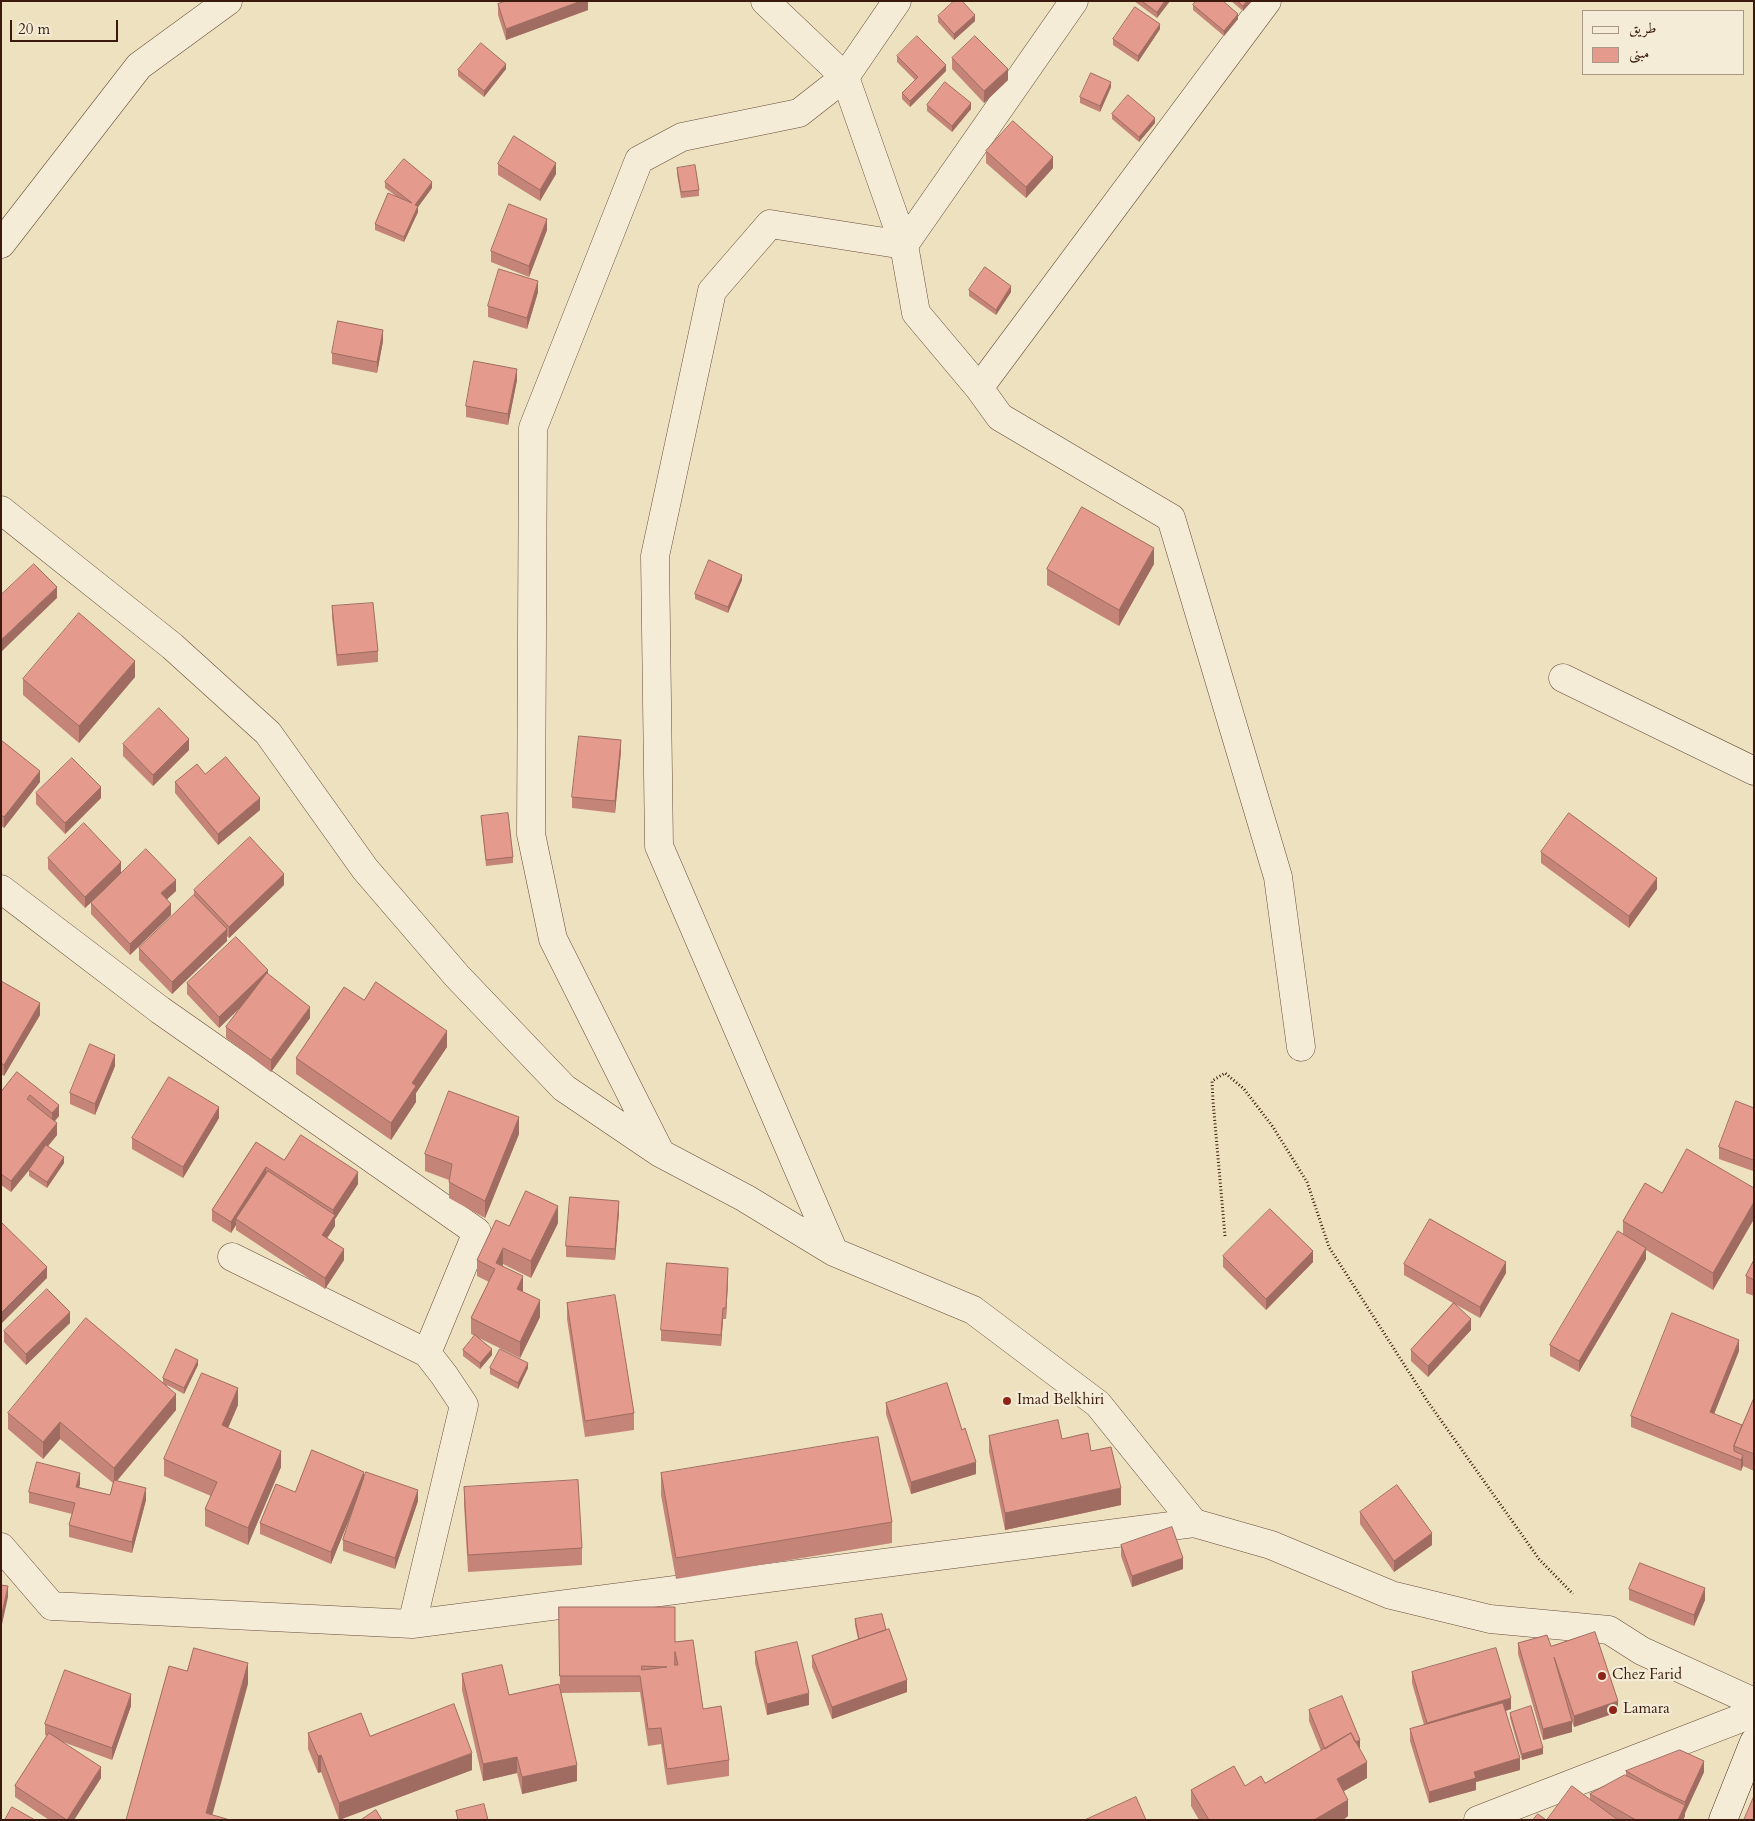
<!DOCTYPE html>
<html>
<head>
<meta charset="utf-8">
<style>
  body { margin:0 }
  #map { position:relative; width:1755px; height:1821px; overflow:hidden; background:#eee1c0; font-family:Cardo,Amiri,serif }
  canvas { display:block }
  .frame { position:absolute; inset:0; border:2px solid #391a0c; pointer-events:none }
  .legend { position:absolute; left:1582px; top:10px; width:162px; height:65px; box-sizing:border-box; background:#f4ecd6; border:1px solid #a99885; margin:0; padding:6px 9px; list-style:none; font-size:15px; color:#391a0c }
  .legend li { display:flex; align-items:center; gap:10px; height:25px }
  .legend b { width:25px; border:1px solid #a99885 }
  .scale { position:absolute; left:10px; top:20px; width:108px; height:22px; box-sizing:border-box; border:2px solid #391a0c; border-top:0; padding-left:6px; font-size:15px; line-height:18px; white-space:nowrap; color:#391a0c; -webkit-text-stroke:4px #f4ecd6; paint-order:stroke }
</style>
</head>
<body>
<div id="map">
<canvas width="1755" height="1821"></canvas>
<div class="frame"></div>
<ul class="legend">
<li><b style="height:6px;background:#f4ecd6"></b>طريق</li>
<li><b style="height:14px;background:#e49a8c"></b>مبنى</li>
</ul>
<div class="scale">20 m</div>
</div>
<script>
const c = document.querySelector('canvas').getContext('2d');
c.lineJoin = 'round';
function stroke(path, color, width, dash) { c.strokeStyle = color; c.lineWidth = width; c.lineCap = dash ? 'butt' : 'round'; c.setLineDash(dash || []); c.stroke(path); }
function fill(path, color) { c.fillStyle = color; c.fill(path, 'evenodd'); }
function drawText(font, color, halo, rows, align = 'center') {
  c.font = font + ' Cardo,serif'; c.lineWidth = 4.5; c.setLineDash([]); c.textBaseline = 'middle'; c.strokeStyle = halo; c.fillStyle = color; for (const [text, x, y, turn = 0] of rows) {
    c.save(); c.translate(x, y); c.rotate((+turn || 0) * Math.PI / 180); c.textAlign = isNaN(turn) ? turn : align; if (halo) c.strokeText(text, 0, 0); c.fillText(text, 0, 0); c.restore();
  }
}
const path = new Path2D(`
  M1225,1236L1213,1101L1212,1081L1225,1073L1244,1089L1273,1127L1307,1182L1329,1247L1428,1402L1539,1559L1573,1594`);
const street = new Path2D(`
  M765,1L845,77L904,245L916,313L979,388L1267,1
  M1,244L139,66L228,1
  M979,388L1000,417L1171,518L1278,877L1301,1047
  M1,510L172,646L268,733L365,869L457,976L564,1088L660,1153L745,1198L834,1252L973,1310L1098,1404L1194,1523L1271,1545L1391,1595L1490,1619L1609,1630L1642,1651L1754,1702
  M1563,678L1754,771
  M1,889L160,1010L477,1232L427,1353L444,1375L464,1405L412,1624
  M660,1152L553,939L531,834L533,428L639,160L682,137L799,113L845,77L897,1
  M834,1252L659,846L655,556L712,291L770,224L904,245L1074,1
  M232,1257L427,1353
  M1,1547L52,1606L412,1624L1194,1523
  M1478,1820L1754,1713`);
const secondary = new Path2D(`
  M1723,1820L1754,1742`);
const wall = new Path2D(`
  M588,1V10L506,40L498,15V4Z
  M1134,1H1170L1157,18Z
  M1231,1H1252L1243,11Z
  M1193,5L1238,19L1224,36L1193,10Z
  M938,16L975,21L954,40L938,22Z
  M1160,29L1138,62L1113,45V39Z
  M897,56L946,71L910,107L902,99V93L915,80L897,62Z
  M952,58L1008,80L984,103L952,69Z
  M506,69L484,97L458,76V70Z
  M1111,87L1100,112L1080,103V97Z
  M927,105L971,109L952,132L927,111Z
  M1112,114L1155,123L1139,142L1112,119Z
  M986,151L1053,168L1026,198L986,163Z
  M498,164L556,174L540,201L498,175Z
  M677,168L699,190V196L681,198L677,174Z
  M385,182L432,188L418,207V212L404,242L375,230V224L396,196L385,188Z
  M547,230L529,277L491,262V251Z
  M969,290L1011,292L996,315L969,296Z
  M538,292L527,329L488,317V306Z
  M383,341L377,373L332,364V353Z
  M517,380L508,425L466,417V406Z
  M1154,564L1119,626L1047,585V569Z
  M742,580L728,613L695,599V594Z
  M332,606L378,651V662L337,666L332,617Z
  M135,677L79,743L23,695V679Z
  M1,740L40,782L4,828L1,826Z
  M123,744L189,750L153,786L123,756Z
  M621,751L615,813L572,808V797Z
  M175,782L260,810L218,845L175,793Z
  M36,793L101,798L65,834L36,804Z
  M481,816L513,857V863L486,866Z
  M1541,852L1657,889L1629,928L1541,863Z
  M48,858L121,874L85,908L48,869Z
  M284,885L229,938L227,936V941L172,994L139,960V948L194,896V890Z
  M176,891L167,899L171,915L130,955L91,914V903Z
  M268,975L310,1018L271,1072L226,1038V1027L242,1006L219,1028L187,994V983Z
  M1,981L40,1015L4,1076L1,1074Z
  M364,1000L447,1047L416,1093V1102L391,1140L296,1074V1058Z
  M115,1066L95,1115L70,1104V1093Z
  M17,1072L59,1116L55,1121L57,1135L48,1146L64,1163L47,1188L29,1176V1170L32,1167L11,1192L1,1185V1092Z
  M1754,1108V1168L1753,1171L1719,1159V1147Z
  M219,1118L183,1178L132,1149V1138Z
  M519,1134L485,1218L449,1198V1180L425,1171V1154Z
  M256,1142L284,1160L358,1184L335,1219V1226L327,1238L344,1260L325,1289L236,1230V1225L231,1233L212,1221V1210Z
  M1754,1188V1219L1713,1290L1646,1250V1259L1579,1372L1550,1356V1345L1623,1235V1221L1662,1193Z
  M619,1212L615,1260L566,1257V1246Z
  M558,1223L531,1278L503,1264V1266L523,1292L540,1317L520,1358L479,1338L492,1355L480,1369L463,1356V1350L475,1336L471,1334V1318L489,1282L477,1276V1260L509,1226Z
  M1223,1256L1313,1262L1266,1310L1223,1267Z
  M1754,1260V1296L1746,1293V1276Z
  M1404,1264L1506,1273L1480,1318L1455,1304L1471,1330L1428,1377L1411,1361V1350L1453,1303L1404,1275Z
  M728,1280L726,1319H723L721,1346L661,1341V1330Z
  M567,1303L634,1413V1430L585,1437L567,1319Z
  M70,1323L26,1365L4,1342V1331Z
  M1739,1351L1714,1414L1742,1425L1754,1398V1471L1743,1466L1741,1471L1631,1427V1416Z
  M198,1365L184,1394L167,1385L176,1410L117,1481L146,1500L132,1553L69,1537V1525L72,1514L29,1503V1492L80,1484L79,1487L110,1495L113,1483L60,1439L43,1459L8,1429V1413L163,1382V1378Z
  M490,1368H528L518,1389L490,1374Z
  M886,1403L976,1474L911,1494L886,1414Z
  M238,1405L228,1428L281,1467L248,1545L205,1526V1509L211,1496L164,1476V1459Z
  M989,1436L1062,1439L1091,1451L1121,1505L1005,1530L989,1452Z
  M661,1473L892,1522V1543L676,1579L661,1495Z
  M364,1480L418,1501L395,1569L343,1551V1540L357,1499L331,1564L260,1534V1523L295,1492Z
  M464,1487L582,1548V1565L468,1572L464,1504Z
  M1360,1512L1432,1545L1394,1572L1360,1524Z
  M1121,1545L1183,1569L1132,1587L1121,1556Z
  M1629,1589L1705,1600L1694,1626L1629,1600Z
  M559,1607L675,1642L703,1709L729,1760V1776L667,1785L661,1744L648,1746L640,1692L561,1693L577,1781L522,1794L517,1773L483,1781L462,1690V1674L509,1695L560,1688Z
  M855,1619L907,1692L832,1719L812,1667V1656L858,1639L855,1625Z
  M1518,1643L1551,1646L1618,1712L1574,1727L1572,1722V1732L1543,1740L1518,1654Z
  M755,1652L809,1705L767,1715L755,1663Z
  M1412,1672L1511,1709L1506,1711L1520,1770L1476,1782V1790L1429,1803L1410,1741V1729L1424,1725L1412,1683Z
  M131,1706L112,1760L63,1742L101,1778L74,1820H49L15,1797V1786L47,1736L45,1735V1724Z
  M1309,1710L1360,1749L1367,1778L1344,1791L1348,1816L1343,1820H1199L1191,1806V1790L1245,1786L1265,1783L1321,1751L1309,1721Z
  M1510,1713L1543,1754L1522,1760L1510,1718Z
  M308,1733L472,1770L339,1820L321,1772L318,1773L308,1749Z
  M1626,1771L1704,1772L1685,1813V1816L1683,1820H1547L1590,1799V1794L1626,1776Z`);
const shadedWall = new Path2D(`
  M581,1H588V10L506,40V29Z
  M1165,1H1170L1157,18V12Z
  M1247,1H1252L1243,11V6Z
  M1238,14V19L1224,36V31Z
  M975,15V21L954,40V34Z
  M1160,24V29L1138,62V56Z
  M506,64V69L484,97V91Z
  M946,65V71L910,107V101Z
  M1008,69V80L984,103V91Z
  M1111,82V87L1100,112V106Z
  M971,103V109L952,132V126Z
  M1155,118V123L1139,142V137Z
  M1053,157V168L1026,198V187Z
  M556,163V174L540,201V190Z
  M432,182V188L418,207V212L404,242V237L415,205Z
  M547,219V230L529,277V266Z
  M538,281V292L527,329V318Z
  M1011,286V292L996,315V310Z
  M383,330V341L377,373V362Z
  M517,369V380L508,425V414Z
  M1154,548V564L1119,626V610Z
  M742,575V580L728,613V607Z
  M57,587V598L1,652V640Z
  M135,661V677L79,743V726Z
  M189,739V750L153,786V775Z
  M621,740V751L615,813V801Z
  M40,771V782L4,828V817Z
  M101,787V798L65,834V823Z
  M260,798V810L218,845V834Z
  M121,862V874L85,908V897Z
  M284,874V885L229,938V927Z
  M1657,878V889L1629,928V916Z
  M176,880V891L161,905V893Z
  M171,904V915L130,955V944Z
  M227,929V941L172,994V982Z
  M268,970V981L219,1028V1017Z
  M40,1003V1015L4,1076V1065Z
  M310,1007V1018L271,1072V1060Z
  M447,1031V1047L416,1093V1102L391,1140V1123L412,1083Z
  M115,1055V1066L95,1115V1104Z
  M59,1105V1116L52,1124V1113Z
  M219,1107V1118L183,1178V1167Z
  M519,1117V1134L485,1218V1201Z
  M57,1123V1135L11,1192V1181Z
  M64,1157V1163L47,1188V1182Z
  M1754,1157V1168L1753,1171V1160Z
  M266,1167V1178L236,1219V1225L231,1233V1222Z
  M358,1172V1184L335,1219V1226L322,1246V1235L333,1217V1210Z
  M619,1201V1212L615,1260V1249Z
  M1754,1202V1219L1713,1290V1273Z
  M558,1206V1223L531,1278V1261Z
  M503,1248V1264L496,1279V1263Z
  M1646,1248V1259L1579,1372V1361Z
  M344,1249V1260L325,1289V1278Z
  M1313,1251V1262L1266,1310V1299Z
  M1506,1262V1273L1480,1318V1307Z
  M47,1267V1278L1,1324V1313Z
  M728,1268V1280L726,1319V1308Z
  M523,1276V1292L517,1289Z
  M540,1300V1317L520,1358V1342Z
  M723,1308V1319L721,1346V1335Z
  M70,1312V1323L26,1365V1354Z
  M1471,1319V1330L1428,1377V1366Z
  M1739,1340V1351L1710,1424V1412Z
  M492,1349V1355L480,1369V1363Z
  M198,1360V1365L184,1394V1388Z
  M528,1363V1368L518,1389V1383Z
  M238,1388V1405L222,1442V1425Z
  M176,1394V1410L114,1484V1468Z
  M60,1422V1439L43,1459V1442Z
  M281,1451V1467L248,1545V1528Z
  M1743,1455V1466L1741,1471V1460Z
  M976,1462V1474L911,1494V1482Z
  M364,1472V1483L331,1564V1552Z
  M80,1473V1484L76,1498V1487Z
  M146,1488V1500L132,1553V1542Z
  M1121,1488V1505L1005,1530V1513Z
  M418,1490V1501L395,1569V1558Z
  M1432,1533V1545L1394,1572V1561Z
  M1183,1558V1569L1132,1587V1576Z
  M8,1586V1597L1,1629V1618Z
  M1705,1588V1600L1694,1626V1615Z
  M248,1663V1684L211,1820L206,1813Z
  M907,1680V1692L832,1719V1707Z
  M809,1693V1705L767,1715V1704Z
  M131,1694V1706L112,1760V1748Z
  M1511,1698V1709L1427,1734V1723Z
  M1618,1701V1712L1574,1727V1716Z
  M1572,1721V1732L1543,1740V1729Z
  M1360,1740V1751L1353,1743Z
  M1543,1748V1754L1522,1760V1754Z
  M472,1753V1770L339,1820V1803Z
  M321,1755V1772L318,1773V1756Z
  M517,1757V1773L483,1781V1764Z
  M1520,1758V1770L1476,1782V1790L1429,1803V1792L1474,1772Z
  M1704,1761V1772L1685,1813V1802Z
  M1367,1762V1778L1337,1795V1779Z
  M577,1765V1781L522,1794V1777Z
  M101,1767V1778L74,1820H67Z
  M1348,1800V1816L1343,1820H1314Z
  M1685,1805V1816L1683,1820H1678Z`);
const building = new Path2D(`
  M506,1H581L506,29L498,4Z
  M954,1H962L975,15L954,34L938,16Z
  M1142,1H1165L1157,12Z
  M1196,1H1223L1238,14L1224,31L1193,5Z
  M1238,1H1247L1243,6Z
  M1135,7L1160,24L1138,56L1113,39Z
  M917,36L946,65L910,101L902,93L918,77L897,56Z
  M975,36L1008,69L984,91L952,58Z
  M481,43L506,64L484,91L458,70Z
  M1091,73L1111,82L1100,106L1080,97Z
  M945,82L971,103L952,126L927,105Z
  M1128,95L1155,118L1139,137L1112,114Z
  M1013,121L1053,157L1026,187L986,151Z
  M514,136L556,163L540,190L498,164Z
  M404,159L432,182L415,205L418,206L404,237L375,224L388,193L412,203L385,182Z
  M695,165L699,190L681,192L677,168Z
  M509,204L547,219L529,266L491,251Z
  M985,267L1011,286L996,310L969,290Z
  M499,269L538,281L527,318L488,306Z
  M338,321L383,330L377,362L332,353Z
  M474,361L517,369L508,414L466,406Z
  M1082,507L1154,548L1119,610L1047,569Z
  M709,560L742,575L728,607L695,594Z
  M34,564L57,587L1,640V595Z
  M373,603L378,651L337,655L332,606Z
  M79,613L135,661L79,726L23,679Z
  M159,708L189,739L153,775L123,744Z
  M579,736L621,740L615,801L572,797Z
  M1,740L40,771L4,817L1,815Z
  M226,757L260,798L218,834L175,782L197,764L205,774Z
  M72,758L101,787L65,823L36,793Z
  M508,813L513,857L486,860L481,816Z
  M1569,813L1657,878L1629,916L1541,852Z
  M84,823L121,862L85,897L48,858Z
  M250,837L284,874L229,927L194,890Z
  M146,849L176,880L161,893L171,904L130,944L91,903Z
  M194,895L227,929L172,982L139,948Z
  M236,937L268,970L219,1017L187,983Z
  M267,973L310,1007L271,1060L226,1027Z
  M1,981L40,1003L4,1065L1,1063Z
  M376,982L447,1031L412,1083L416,1086L391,1123L296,1058L344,987L364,1000Z
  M90,1044L115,1055L95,1104L70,1093Z
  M17,1072L59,1105L52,1113L30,1095L27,1099L57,1123L11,1181L1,1174V1092Z
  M169,1077L219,1107L183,1167L132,1138Z
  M449,1091L519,1117L485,1201L449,1182L452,1164L425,1154Z
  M1736,1101L1754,1108V1157L1753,1160L1719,1147Z
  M301,1135L358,1172L333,1210L266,1167L231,1222L212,1210L256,1142L284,1160Z
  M46,1145L64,1157L47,1182L29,1170Z
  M1687,1149L1754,1188V1202L1713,1273L1623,1221L1645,1183L1662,1193Z
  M268,1171L335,1215L322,1235L344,1249L325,1278L236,1219Z
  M526,1191L558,1206L531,1261L503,1248L496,1263L523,1276L517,1289L540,1300L520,1342L471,1318L495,1269L477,1260L496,1220L509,1226Z
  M570,1197L619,1201L615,1249L566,1246Z
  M1270,1209L1313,1251L1266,1299L1223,1256Z
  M1430,1219L1506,1262L1480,1307L1404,1264Z
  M1,1222L47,1267L1,1313Z
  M1618,1231L1646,1248L1579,1361L1550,1345Z
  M1754,1260V1280L1746,1276Z
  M667,1263L728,1268L726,1308H723L721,1335L661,1330Z
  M47,1289L70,1312L26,1354L4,1331Z
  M615,1295L634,1413L585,1421L567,1303Z
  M1454,1303L1471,1319L1428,1366L1411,1350Z
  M1672,1313L1739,1340L1710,1412L1742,1425L1734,1446V1451L1743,1455L1741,1460L1631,1416Z
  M86,1318L176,1394L114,1468L60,1422L43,1442L8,1413Z
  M475,1335L492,1349L480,1363L463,1350Z
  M176,1349L198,1360L184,1388L163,1378Z
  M500,1349L528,1363L518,1383L490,1368Z
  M202,1373L238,1388L222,1425L281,1451L248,1528L205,1509L217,1482L164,1459Z
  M947,1383L962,1430L965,1428L976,1462L911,1482L886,1403Z
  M1754,1398V1454L1734,1446Z
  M1058,1420L1062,1439L1088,1433L1091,1451L1111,1447L1121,1488L1005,1513L989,1436Z
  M878,1437L892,1522L676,1558L661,1473Z
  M312,1450L364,1472L331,1552L260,1523L276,1484L295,1492Z
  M37,1462L80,1473L76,1487L110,1495L114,1480L146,1488L132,1542L69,1525L75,1503L29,1492Z
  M366,1472L418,1490L395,1558L343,1540Z
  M578,1480L582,1548L468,1555L464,1487Z
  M1397,1485L1432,1533L1394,1561L1360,1512Z
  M1172,1527L1183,1558L1132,1576L1121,1545Z
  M1640,1563L1705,1588L1694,1615L1629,1589Z
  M1,1585L8,1586L1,1618Z
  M559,1607H675V1642L693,1640L703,1709L721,1706L729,1760L667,1769L661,1728L648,1729L640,1676H560ZM675,1652L678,1665H675ZM642,1666L667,1667L642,1670Z
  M882,1614L886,1630L859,1639L855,1619Z
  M889,1629L907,1680L832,1707L812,1656Z
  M1595,1632L1618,1701L1574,1716L1554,1657L1572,1721L1543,1729L1518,1643L1547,1635L1551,1646Z
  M797,1642L809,1693L767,1704L755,1652Z
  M194,1648L248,1663L206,1813L230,1820H126L169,1666L187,1671Z
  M1496,1648L1511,1698L1427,1723L1412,1672Z
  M502,1665L509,1695L559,1684L577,1765L522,1777L517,1757L483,1764L462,1674Z
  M65,1670L131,1694L112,1748L45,1724Z
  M1342,1696L1360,1740L1355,1742L1351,1733L1325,1749L1309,1710Z
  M1503,1703L1520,1758L1474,1772L1476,1778L1429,1792L1410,1729Z
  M454,1704L472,1753L339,1803L321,1755L318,1756L308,1733L361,1713L370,1736Z
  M1531,1706L1543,1748L1522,1754L1510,1713Z
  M49,1733L101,1767L67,1820L15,1786Z
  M1351,1733L1367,1762L1337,1779L1348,1800L1314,1820H1209L1191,1790L1234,1766L1245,1786L1261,1776L1265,1783Z
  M1680,1750L1704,1761L1685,1802L1661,1791L1626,1771Z
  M1625,1775L1685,1805L1678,1820H1636L1590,1794Z
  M1572,1786L1618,1820H1547Z
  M1754,1796V1820H1744Z
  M1136,1797L1146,1820H1085Z
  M484,1804L488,1820H458L456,1811Z
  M12,1807L35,1820H5Z
  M376,1810L382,1820H361Z
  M1538,1814L1546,1820H1533Z`);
const markers = [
  [1007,1401,5,"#8f2418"],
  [1602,1676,5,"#8f2418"],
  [1613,1710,5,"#8f2418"]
];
const poiNames = [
  ["Imad Belkhiri",1017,1401],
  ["Chez Farid",1612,1676],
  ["Lamara",1623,1710]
];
stroke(street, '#664c39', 29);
stroke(secondary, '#391a0c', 29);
stroke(path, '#391a0c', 3, [1, 2.5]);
stroke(street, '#f4ecd6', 28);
stroke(secondary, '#f4ecd6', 28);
fill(wall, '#c48478');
fill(shadedWall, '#a06c62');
fill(building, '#e49a8c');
stroke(building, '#a06c62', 1);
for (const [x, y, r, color] of markers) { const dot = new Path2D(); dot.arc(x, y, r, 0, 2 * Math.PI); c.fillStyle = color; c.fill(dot); stroke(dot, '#f4ecd6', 2); }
drawText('15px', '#391a0c', '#f4ecd6', poiNames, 'left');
</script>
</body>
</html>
